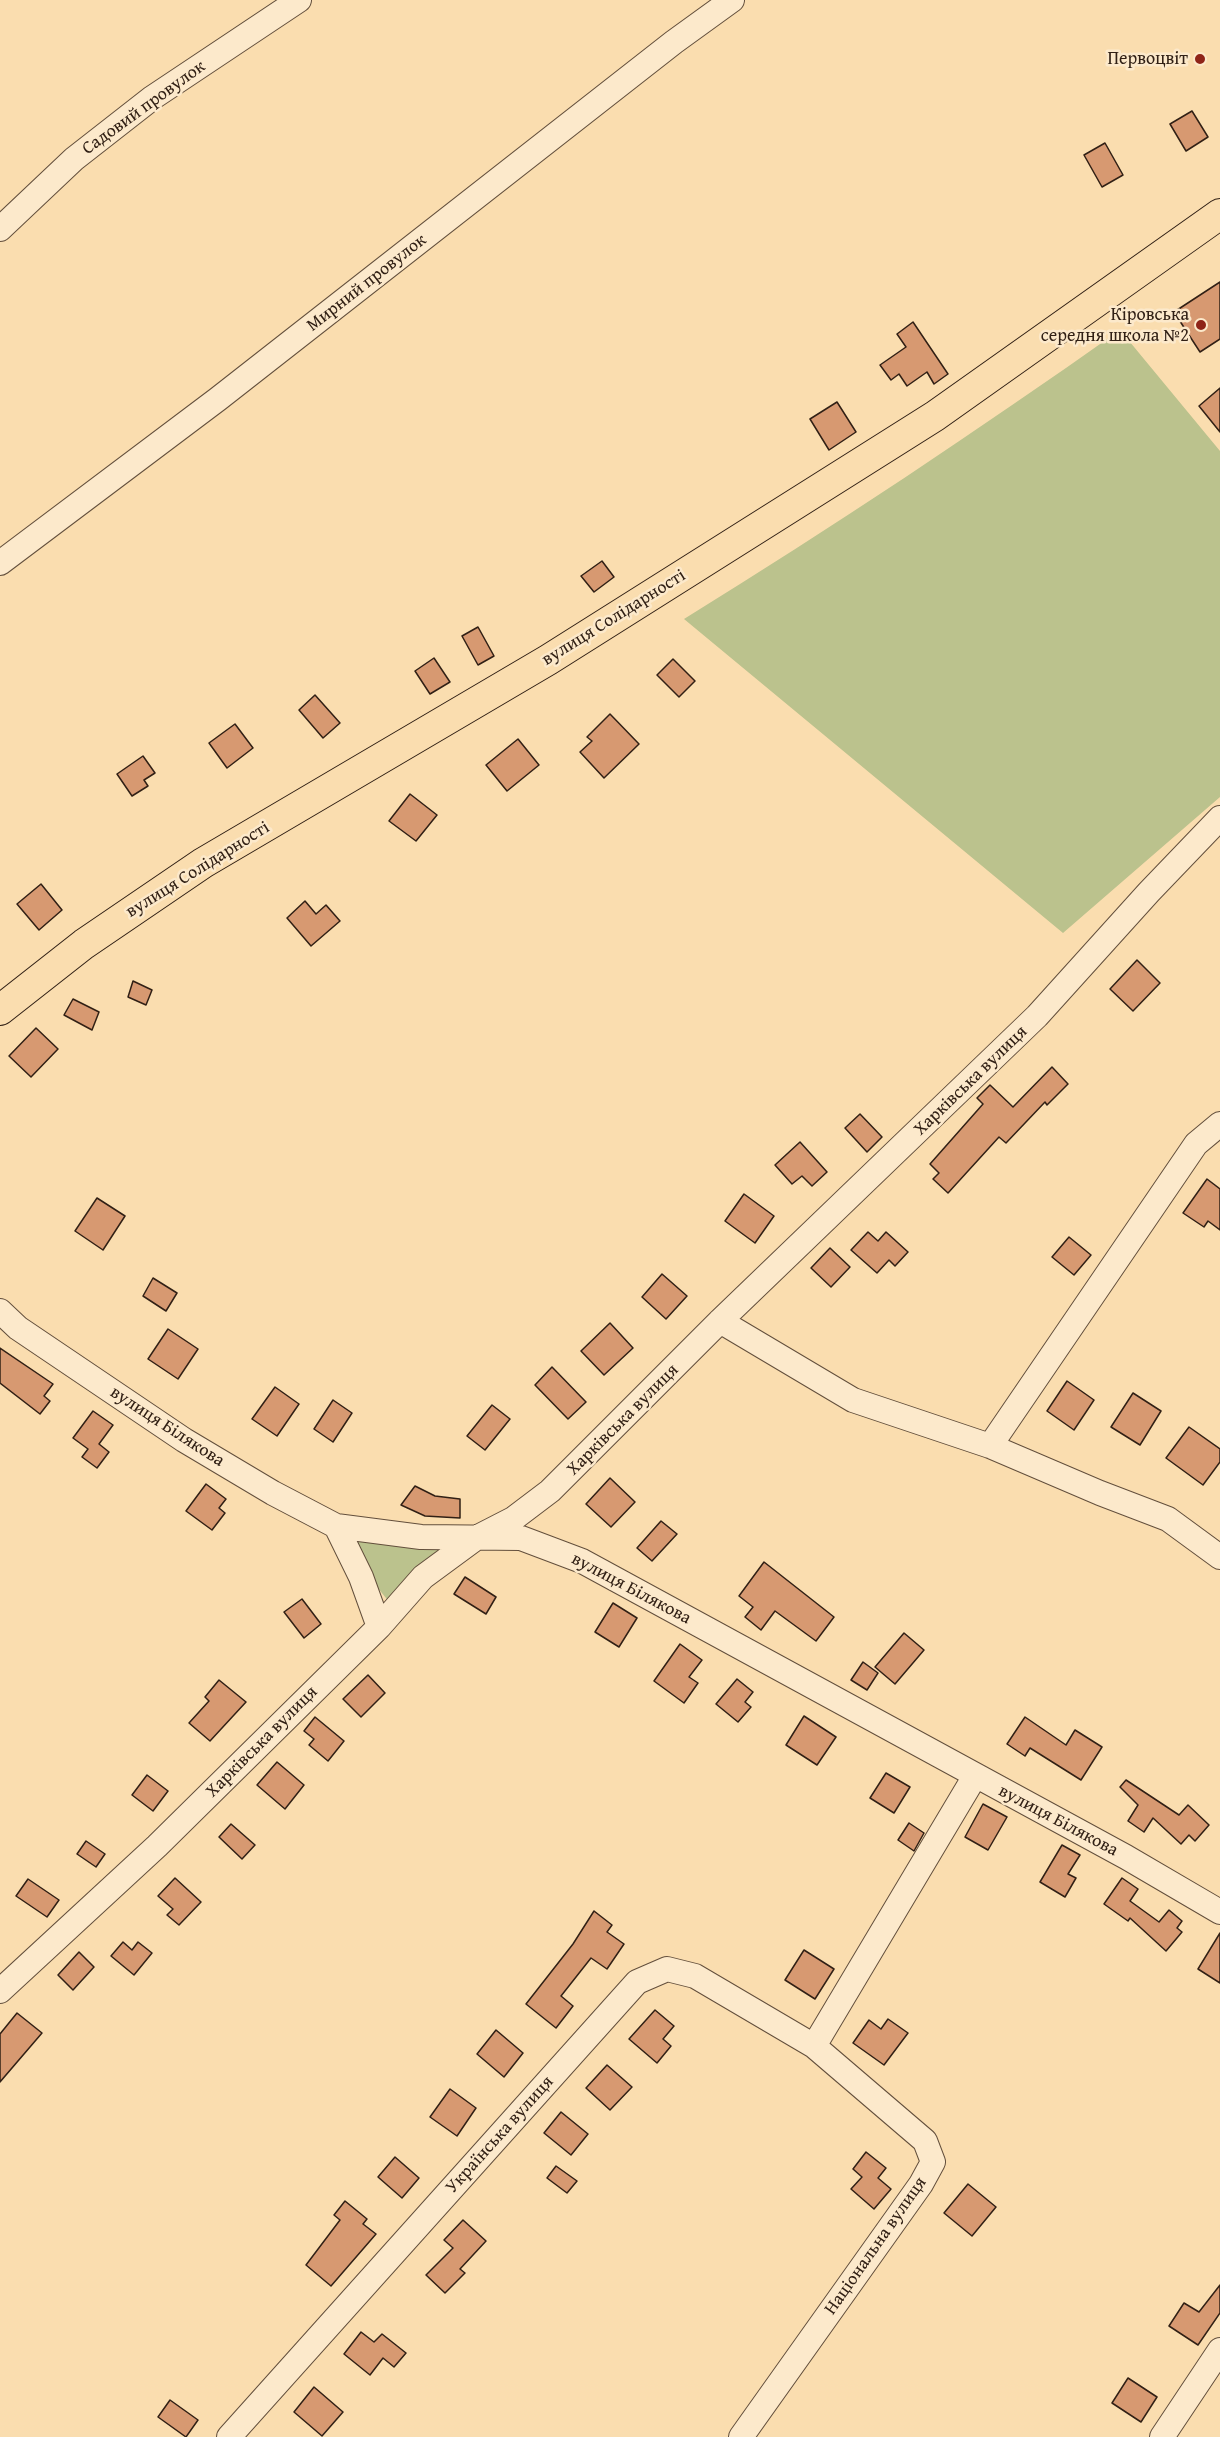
<!DOCTYPE html>
<html>
<head>
<meta charset="utf-8">
<style>
  body { margin:0 }
  canvas { display:block; background:#faddaf }
</style>
</head>
<body>
<canvas width="1220" height="2437"></canvas>
<script>
const c = document.querySelector('canvas').getContext('2d');
c.lineJoin = 'round';
function fill(path, color) { c.fillStyle = color; c.fill(path, 'evenodd'); }
function stroke(path, color, width, dash) { c.strokeStyle = color; c.lineWidth = width; c.lineCap = dash ? 'butt' : 'round'; c.setLineDash(dash || []); c.stroke(path); }
function drawText(font, color, halo, rows, align = 'center') {
  c.font = font + ' "Gentium Book Plus",serif'; c.lineWidth = 5; c.setLineDash([]); c.textBaseline = 'middle'; c.strokeStyle = halo; c.fillStyle = color; for (const [text, x, y, turn = 0] of rows) {
    c.save(); c.translate(x, y); c.rotate((+turn || 0) * Math.PI / 180); c.textAlign = isNaN(turn) ? turn : align; if (halo) c.strokeText(text, 0, 0); c.fillText(text, 0, 0); c.restore();
  }
}
const green = new Path2D(`
  M1120,330L1220,451V797L1063,933L684,619C833,527 977,431 1120,330Z
  M359,1541L453,1546L390,1603L373,1582L356,1548Z`);
const building = new Path2D(`
  M1192,111L1208,137L1186,151L1170,124Z
  M1105,143L1123,175L1102,187L1084,155Z
  M1220,282V339L1200,352L1174,312Z
  M913,322L948,374L934,384L927,372L907,386L899,374L891,380L880,365L906,347L897,334Z
  M1220,388V432L1199,406Z
  M837,402L856,432L829,450L810,419Z
  M602,561L614,577L594,592L581,576Z
  M478,627L494,656L478,665L462,636Z
  M434,658L450,682L430,694L415,671Z
  M673,659L695,681L679,697L657,675Z
  M315,695L340,723L323,738L299,710Z
  M610,714L639,744L604,778L580,752L592,741L587,737Z
  M235,724L253,748L227,768L209,743Z
  M518,739L539,765L507,791L486,765Z
  M143,756L155,773L144,780L148,786L132,796L117,774Z
  M410,794L437,815L416,841L389,821Z
  M41,884L62,910L39,930L17,904Z
  M305,901L316,914L326,905L340,921L311,946L287,918Z
  M1137,960L1160,983L1133,1011L1110,989Z
  M133,981L152,990L146,1005L128,997Z
  M73,999L99,1012L92,1030L64,1015Z
  M36,1028L58,1049L31,1077L9,1056Z
  M1052,1067L1068,1084L1047,1105L1045,1102L1006,1143L999,1137L948,1193L933,1179L939,1173L930,1164L983,1104L977,1098L990,1085L1013,1107Z
  M860,1114L882,1137L867,1152L845,1128Z
  M800,1142L827,1172L812,1186L802,1176L792,1184L775,1165Z
  M1207,1179L1220,1189V1230L1208,1221L1204,1227L1183,1213Z
  M744,1194L774,1216L755,1243L725,1221Z
  M97,1198L125,1216L103,1250L75,1231Z
  M868,1232L878,1241L886,1232L908,1252L895,1266L889,1260L877,1273L851,1250Z
  M1069,1237L1091,1255L1074,1275L1052,1257Z
  M830,1248L850,1267L831,1287L811,1268Z
  M662,1274L687,1296L666,1319L642,1297Z
  M153,1278L177,1293L166,1311L143,1296Z
  M610,1323L633,1348L604,1375L581,1351Z
  M168,1329L198,1349L178,1379L148,1359Z
  M0,1348L53,1384L44,1396L50,1401L40,1414L0,1383Z
  M552,1367L586,1402L568,1419L535,1385Z
  M1067,1381L1094,1400L1074,1430L1047,1411Z
  M275,1387L299,1404L277,1436L252,1419Z
  M1133,1393L1161,1411L1140,1445L1111,1427Z
  M333,1400L352,1413L333,1442L314,1429Z
  M492,1405L510,1419L485,1450L467,1436Z
  M93,1411L113,1425L99,1444L109,1452L97,1468L82,1457L88,1449L73,1438Z
  M1189,1427L1220,1449V1462L1203,1485L1166,1458Z
  M610,1478L635,1502L611,1527L586,1504Z
  M206,1484L226,1499L219,1508L225,1513L212,1530L186,1511Z
  M415,1486L435,1496L460,1499V1518L425,1516L401,1505Z
  M661,1521L677,1534L652,1561L637,1548Z
  M764,1562L834,1617L816,1641L775,1611L761,1630L745,1617L753,1607L739,1596Z
  M465,1577L496,1597L486,1614L454,1594Z
  M302,1599L321,1624L304,1638L284,1612Z
  M613,1603L637,1618L619,1647L595,1632Z
  M904,1633L924,1650L895,1684L875,1667Z
  M680,1644L702,1660L689,1677L698,1683L684,1703L654,1681Z
  M863,1662L878,1673L867,1690L851,1680Z
  M368,1675L385,1693L361,1717L343,1699Z
  M737,1679L753,1692L745,1702L751,1707L738,1722L716,1704Z
  M219,1680L246,1702L210,1741L189,1723L209,1701L205,1697Z
  M804,1716L836,1737L817,1765L786,1745Z
  M315,1717L344,1741L328,1761L309,1745L314,1739L304,1731Z
  M1025,1717L1066,1745L1075,1730L1102,1747L1081,1780L1030,1748L1025,1756L1007,1744Z
  M277,1762L304,1785L285,1809L257,1785Z
  M886,1773L910,1787L894,1813L870,1798Z
  M147,1775L168,1791L153,1811L132,1795Z
  M1126,1780L1179,1815L1188,1805L1209,1825L1195,1841L1189,1835L1181,1844L1153,1818L1144,1832L1128,1821L1138,1805L1120,1787Z
  M983,1804L1007,1817L988,1850L965,1837Z
  M909,1823L924,1833L914,1851L898,1840Z
  M231,1824L255,1845L242,1859L219,1837Z
  M86,1841L105,1854L96,1867L77,1854Z
  M1062,1845L1080,1855L1068,1874L1076,1878L1065,1897L1040,1882Z
  M175,1878L201,1902L179,1925L167,1915L173,1909L158,1896Z
  M1122,1878L1138,1889L1130,1901L1159,1922L1169,1910L1182,1921L1177,1928L1182,1932L1166,1951L1130,1918L1128,1921L1104,1904Z
  M28,1879L59,1900L47,1917L16,1896Z
  M594,1911L612,1925L607,1932L624,1944L607,1969L591,1958L561,1996L573,2006L556,2028L526,2004L573,1944Z
  M1220,1933V1983L1198,1969Z
  M123,1942L132,1950L138,1942L152,1953L134,1975L111,1956Z
  M804,1950L834,1969L815,1999L785,1980Z
  M79,1952L94,1967L73,1990L58,1975Z
  M655,2010L674,2026L663,2039L671,2046L657,2063L629,2039Z
  M17,2013L42,2033L0,2082V2034Z
  M888,2019L908,2033L884,2065L853,2043L869,2020L881,2029Z
  M496,2030L523,2053L504,2077L477,2054Z
  M607,2065L632,2087L610,2110L586,2088Z
  M450,2089L476,2108L457,2136L430,2117Z
  M561,2112L588,2134L571,2155L544,2133Z
  M866,2152L886,2168L878,2178L891,2189L874,2209L851,2189L862,2177L853,2169Z
  M395,2157L419,2178L402,2198L378,2177Z
  M556,2166L577,2181L567,2193L547,2178Z
  M968,2184L996,2207L972,2236L944,2213Z
  M345,2201L367,2219L363,2224L376,2234L331,2286L306,2265L340,2220L334,2215Z
  M463,2220L486,2241L460,2269L465,2273L445,2293L426,2275L453,2248L444,2240Z
  M1220,2285V2313L1198,2345L1169,2326L1184,2303L1199,2312Z
  M361,2332L374,2342L382,2334L406,2353L394,2367L383,2358L370,2375L344,2354Z
  M1128,2378L1157,2397L1141,2422L1112,2403Z
  M314,2387L343,2412L322,2436L294,2412Z
  M170,2400L198,2420L186,2437L158,2417Z`);
const minor = new Path2D(`
  M0,229L74,159L152,98L299,0
  M0,563L218,399L674,42L732,0
  M0,1311L18,1328L184,1440L273,1493L336,1526L421,1537L521,1538L582,1561L1126,1857L1220,1912
  M720,1321L853,1400L990,1446L1100,1493L1168,1519L1220,1557
  M990,1446L1196,1144L1220,1124
  M336,1526L361,1577L379,1627
  M0,1991L157,1846L379,1627L423,1577L476,1538L513,1519L550,1491L720,1321L1037,1016L1149,892L1220,818
  M814,2046L975,1776
  M229,2437L637,1982L667,1969L695,1976L814,2046L925,2141L933,2162L921,2184L741,2437
  M1162,2437L1220,2350`);
const major = new Path2D(`
  M0,1010L84,944L203,863L548,660L935,416L1220,214`);
const markers = [
  [1200,59,6,"#8f2418"],
  [1201,325,6,"#8f2418"]
];
const poiNames = [
  ["Первоцвіт",1188,59],
  ["Кіровська",1189,315],
  ["середня школа №2",1189,336]
];
const streetNames = [
  ["Садовий провулок",144,108,-36],
  ["Мирний провулок",367,283,-38],
  ["вулиця Солідарності",614,618,-32],
  ["вулиця Солідарності",198,870,-32],
  ["Харківська вулиця",971,1081,-44],
  ["Харківська вулиця",623,1420,-45],
  ["вулиця Білякова",167,1427,33],
  ["вулиця Білякова",631,1589,28],
  ["Харківська вулиця",262,1742,-45],
  ["вулиця Білякова",1058,1821,28],
  ["Українська вулиця",500,2135,-48],
  ["Національна вулиця",876,2246,-55]
];
fill(green, '#bbc28d');
fill(building, '#d79971');
stroke(building, '#312015', 1.5);
stroke(minor, '#634f3c', 26);
stroke(major, '#312015', 32);
stroke(minor, '#fce9cb', 24);
stroke(major, '#faddaf', 30);
for (const [x, y, r, color] of markers) { const dot = new Path2D(); dot.arc(x, y, r, 0, 2 * Math.PI); c.fillStyle = color; c.fill(dot); stroke(dot, '#fce9cb', 2); }
drawText('18px', '#312015', '#fce9cb', poiNames, 'right');
drawText('18px', '#312015', '#fce9cb', streetNames);
</script>
</body>
</html>
